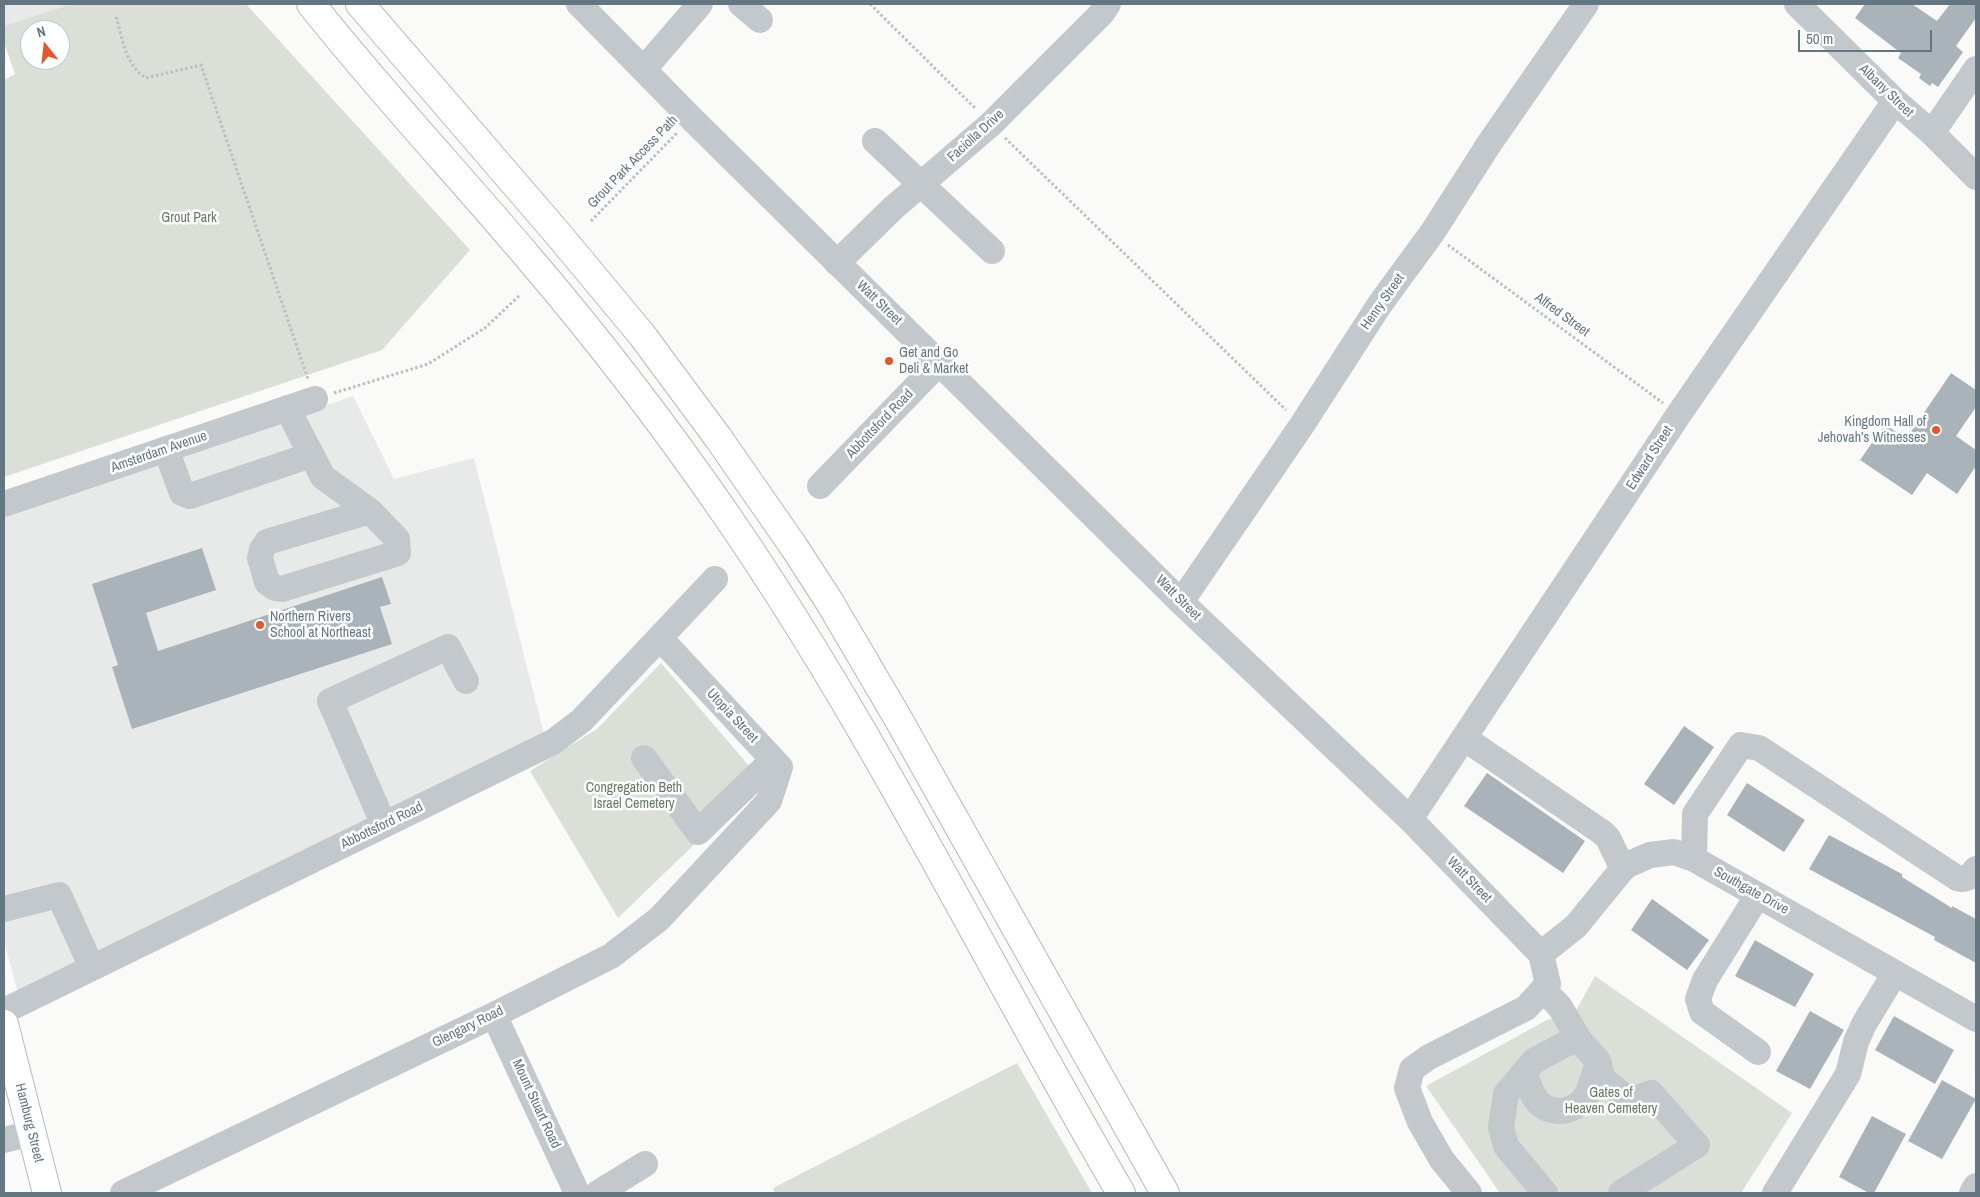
<!DOCTYPE html>
<html>
<head>
<meta charset="utf-8">
<style>
  body { margin:0 }
  #map { position:relative; width:1980px; height:1197px; overflow:hidden; background:#fafaf8; font-family:"Archivo Narrow",sans-serif }
  canvas { display:block }
  .frame { position:absolute; inset:0; border:5px solid #657683; pointer-events:none }
  .north { position:absolute; left:20px; top:20px; width:50px; height:50px; box-sizing:border-box; background:#fff; border:1px solid #c1c8cd; border-radius:50%; rotate:344deg; font-size:14px; font-weight:700; line-height:20px; text-align:center; color:#657683 }
  .north::after { content:''; display:block; margin:auto; width:18px; height:22px; background:#e4572e; clip-path:polygon(50% 0,100% 100%,50% 72%,0 100%) }
  .scale { position:absolute; left:1798px; top:30px; width:134px; height:22px; box-sizing:border-box; border:2px solid #657683; border-top:0; padding-left:6px; font-size:15px; line-height:18px; white-space:nowrap; color:#657683; -webkit-text-stroke:4px #fff; paint-order:stroke }
</style>
</head>
<body>
<div id="map">
<canvas width="1980" height="1197"></canvas>
<div class="frame"></div>
<div class="north">N</div>
<div class="scale">50 m</div>
</div>
<script>
const c = document.querySelector('canvas').getContext('2d');
c.lineJoin = 'round';
function fill(path, color) { c.fillStyle = color; c.fill(path, 'evenodd'); }
function stroke(path, color, width, dash) { c.strokeStyle = color; c.lineWidth = width; c.lineCap = dash ? 'butt' : 'round'; c.setLineDash(dash || []); c.stroke(path); }
function drawText(font, color, halo, rows, align = 'center') {
  c.font = font + ' "Archivo Narrow",sans-serif'; c.lineWidth = 5; c.setLineDash([]); c.textBaseline = 'middle'; c.strokeStyle = halo; c.fillStyle = color; for (const [text, x, y, turn = 0] of rows) {
    c.save(); c.translate(x, y); c.rotate((+turn || 0) * Math.PI / 180); c.textAlign = isNaN(turn) ? turn : align; if (halo) c.strokeText(text, 0, 0); c.fillText(text, 0, 0); c.restore();
  }
}
const built = new Path2D(`
  M4,4H71L4,26Z
  M353,396L394,479L474,458L544,734L18,993L4,941V517Z`);
const green = new Path2D(`
  M71,4H246L470,250L382,350L4,477V80L15,74L4,42V26ZM30,30H60V60H30Z
  M661,663L761,780L618,918L530,771L597,729Z
  M1595,976L1792,1113L1741,1193H1500L1426,1086L1549,1019L1573,1016Z
  M1017,1063L1092,1193H775L773,1188Z`);
const building = new Path2D(`
  M1865,4H1912L1937,21L1950,4H1976V18L1956,46L1963,52L1938,87L1932,83L1930,86L1919,78L1921,74L1898,58L1901,53L1855,18Z
  M1951,373L1976,390V407L1956,436L1976,450V466L1957,494L1927,473L1912,495L1860,460L1885,424L1906,439Z
  M202,548L216,590L146,613L158,651L382,577L391,604L380,607L392,644L132,729L112,667L118,665L92,584Z
  M1684,726L1714,747L1674,805L1644,784Z
  M1487,773L1585,841L1563,873L1464,806Z
  M1747,783L1805,820L1784,852L1727,815Z
  M1829,835L1902,874V877L1952,908V906L1976,919V963L1934,940L1935,937L1809,869Z
  M1652,899L1709,940L1687,970L1631,930Z
  M1755,940L1814,974L1795,1007L1735,976Z
  M1810,1011L1844,1030L1810,1089L1776,1071Z
  M1894,1016L1954,1050L1935,1084L1875,1050Z
  M1942,1080L1976,1099L1942,1159L1908,1141Z
  M1872,1116L1906,1134L1874,1193H1869L1839,1177Z`);
const path = new Path2D(`
  M870,4L976,109
  M116,17C123,39 125,65 146,78L201,65L308,379
  M1005,138L1286,410
  M591,221L677,133
  M1448,245L1663,403
  M334,393L428,364L485,328L520,295`);
const minor = new Path2D(`
  M579,4L691,118L1181,602L1410,819L1541,954L1548,984L1526,1008L1429,1057L1412,1069L1407,1088L1420,1122L1442,1160L1469,1193
  M741,4L760,20
  M1797,4L1895,101L1932,133L1976,177
  M644,69L700,4
  M1932,133L1976,69
  M875,141L992,251
  M837,263L892,209L991,124L1102,13L1108,4
  M287,408L323,477L370,511L397,539L398,553L282,589L275,588L267,582L260,558L262,549L267,542L370,511
  M166,449L182,493L190,496L311,455
  M820,486L940,362
  M4,504L315,399
  M1181,602L1302,425L1380,304L1432,233L1489,144L1586,4
  M1464,738L1603,833L1608,838L1623,869
  M644,758L698,832L773,760
  M1410,819L1679,414L1895,101
  M384,825L330,701L448,647L466,681
  M1694,859L1695,814L1741,745L1759,748L1957,878C1967,881 1970,877 1976,869
  M4,909L59,895L92,968
  M1541,954L1576,926L1625,866L1650,855L1674,852L1694,859L1976,1019
  M1543,989L1560,1007L1580,1041L1598,1061L1603,1079L1624,1096L1633,1099L1651,1093L1697,1145L1621,1193
  M4,1011L553,742L582,720L715,579
  M494,1015L577,1193
  M1758,1052L1702,1012L1698,999L1705,980L1758,895
  M1525,1072C1530,1093 1537,1111 1561,1111C1567,1111 1578,1106 1582,1101C1590,1094 1595,1071 1598,1061
  M4,1140L32,1133
  M123,1193L494,1015L611,956L659,919L769,801L780,767L660,638
  M598,1193L645,1164
  M1545,1193L1506,1146L1501,1127L1506,1094L1534,1061L1578,1037
  M1775,1193L1848,1074L1856,1042L1864,1024L1895,973
  M1972,1193L1976,1186`);
const major = new Path2D(`
  M4,1024L47,1193`);
const highway = new Path2D(`
  M311,4C380,91 456,172 528,257C599,340 665,426 727,516C875,731 989,968 1121,1193
  M360,4L558,234L642,335L719,439L794,547L829,601L896,715L1165,1193`);
const markers = [
  [889,361,5,"#e4572e"],
  [1936,430,5,"#e4572e"],
  [260,625,5,"#e4572e"]
];
const streetNames = [
  ["Albany Street",1886,91,44],
  ["Faciolla Drive",976,136,-42],
  ["Grout Park Access Path",633,162,-46],
  ["Henry Street",1383,302,-55],
  ["Watt Street",879,303,44],
  ["Alfred Street",1562,315,36],
  ["Abbottsford Road",880,424,-46],
  ["Amsterdam Avenue",159,452,-19],
  ["Edward Street",1650,458,-57],
  ["Watt Street",1178,598,45],
  ["Utopia Street",732,716,47],
  ["Abbottsford Road",382,826,-26],
  ["Watt Street",1469,880,46],
  ["Southgate Drive",1751,891,29],
  ["Glengary Road",468,1027,-26],
  ["Mount Stuart Road",536,1104,65],
  ["Hamburg Street",29,1123,76]
];
const parkNames = [
  ["Grout Park",189,218],
  ["Congregation Beth",634,788],
  ["Israel Cemetery",634,804],
  ["Gates of",1611,1093],
  ["Heaven Cemetery",1611,1109]
];
const poiNames = [
  ["Get and Go",899,353],
  ["Deli & Market",899,369],
  ["Kingdom Hall of",1926,422,"right"],
  ["Jehovah’s Witnesses",1926,438,"right"],
  ["Northern Rivers",270,617],
  ["School at Northeast",270,633]
];
fill(built, '#e8e9e9');
fill(green, '#dadfd7');
fill(building, '#aab3b9');
stroke(major, '#b5babe', 30);
stroke(highway, '#b4b9bd', 30);
stroke(path, '#bbbfc2', 3, [2.5, 2.5]);
stroke(minor, '#c3c8cc', 26);
stroke(major, '#fff', 28);
stroke(highway, '#fff', 28);
for (const [x, y, r, color] of markers) { const dot = new Path2D(); dot.arc(x, y, r, 0, 2 * Math.PI); c.fillStyle = color; c.fill(dot); stroke(dot, '#fff', 2); }
drawText('14px', '#657683', '#fff', streetNames);
drawText('14px', '#687a64', '#fff', parkNames);
drawText('14px', '#657683', '#fff', poiNames, 'left');
</script>
</body>
</html>
